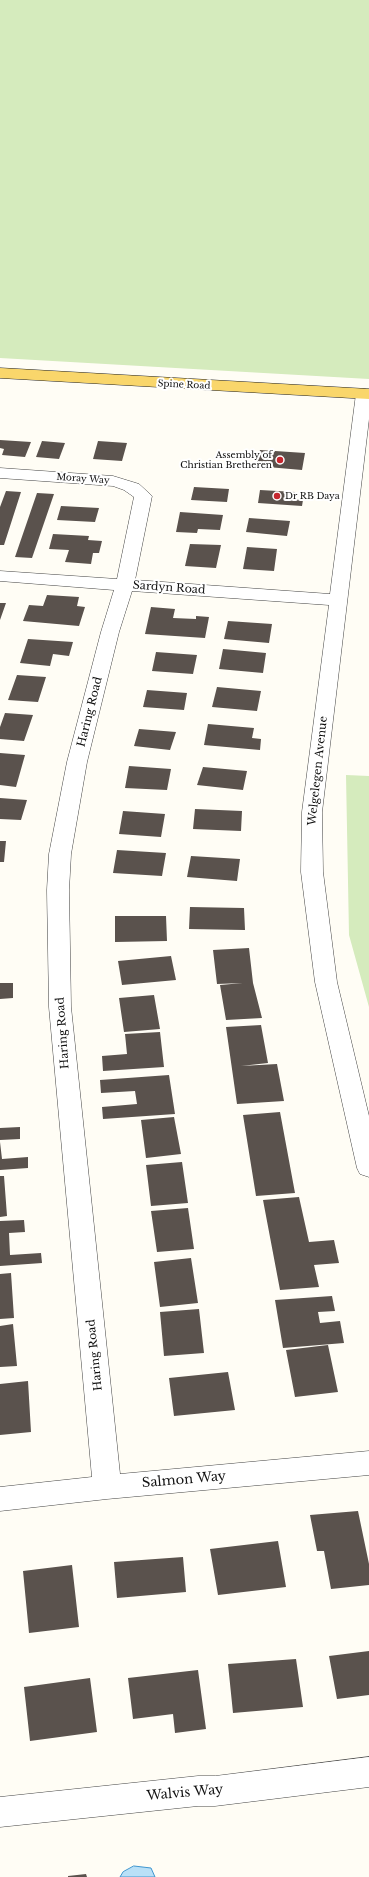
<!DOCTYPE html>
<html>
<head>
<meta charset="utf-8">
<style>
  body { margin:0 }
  canvas { display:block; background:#fffdf5 }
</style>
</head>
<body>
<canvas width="369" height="1877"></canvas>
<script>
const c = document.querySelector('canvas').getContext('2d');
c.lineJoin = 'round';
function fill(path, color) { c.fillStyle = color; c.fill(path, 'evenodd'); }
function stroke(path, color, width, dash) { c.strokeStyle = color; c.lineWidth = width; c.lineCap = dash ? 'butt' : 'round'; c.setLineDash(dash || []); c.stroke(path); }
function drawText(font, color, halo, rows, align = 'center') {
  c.font = font + ' "Libre Baskerville",serif'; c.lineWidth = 4; c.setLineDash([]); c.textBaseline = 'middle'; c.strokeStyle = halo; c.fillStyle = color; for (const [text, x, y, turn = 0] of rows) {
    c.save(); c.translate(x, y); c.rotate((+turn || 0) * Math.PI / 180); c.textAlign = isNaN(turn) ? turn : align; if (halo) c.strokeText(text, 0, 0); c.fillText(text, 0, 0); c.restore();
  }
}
const green = new Path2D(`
  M0,0H369V379L0,358Z
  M346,775L369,776V1007L349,935Z`);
const water = new Path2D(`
  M134,1866L151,1868L155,1877H120L123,1872Z`);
const building = new Path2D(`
  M0,440L31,442L25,457L2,455L4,449L0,448Z
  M42,441L65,443L59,459L36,457Z
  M98,441L127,443L122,461L93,459Z
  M260,450L305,453L302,470L256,466Z
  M194,487L229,489L227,502L191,500Z
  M260,490L295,492L294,499L303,500L302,506L258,503Z
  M6,491L21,492L4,545H0V507Z
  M37,493L54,494L32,558L15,557Z
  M61,506L99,508L95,522L57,520Z
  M180,512L223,515L220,530L198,529L197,533L176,532Z
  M249,518L290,521L287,536L246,532Z
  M53,534L89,536L88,540L102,541L99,553H93L91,564L65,562L69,550L49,549Z
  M190,544L221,545L216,568L185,566Z
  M247,547L277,549L274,571L243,569Z
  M47,595L79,597L77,606L85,607L79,626L23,621L29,605L43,606Z
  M0,603H6L0,620Z
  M151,607L175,609L173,618L196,619V616L209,617L205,638L145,634Z
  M228,621L272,624L269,643L224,639Z
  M28,639L73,642L69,656L53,654L50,666L20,663Z
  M223,649L266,653L263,673L219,669Z
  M156,652L197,655L193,674L152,671Z
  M17,675L46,677L38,702L8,700Z
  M217,687L261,691L257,711L212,707Z
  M147,690L187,693L184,710L143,707Z
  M5,713L33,715L24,741L0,739V727Z
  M208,724L254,728L252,738L261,739L260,750L204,745Z
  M139,729L176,732L170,750L134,746Z
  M0,753L25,755L16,787L0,785Z
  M129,766L171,769L167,790L125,788Z
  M203,767L247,771L243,790L197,785Z
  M0,798L27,800L21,820L0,819Z
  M195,809L242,811L241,831L193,829Z
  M123,811L165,814L161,837L119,834Z
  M0,841H6L4,862H0Z
  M117,850L166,853L162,876L113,873Z
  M191,856L240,859L237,881L187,877Z
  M190,907L244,908L245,930L189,929Z
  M115,916H166L167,941L115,942Z
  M249,948L253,983L262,1018L226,1020L220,985L243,983L217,984L213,950Z
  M171,956L176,980L122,985L118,961Z
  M0,983H13V998L0,999Z
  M154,995L160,1029L124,1032L119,998Z
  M261,1025L268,1063L241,1066L277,1064L284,1101L237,1104L226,1027Z
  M160,1032L164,1067L103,1071L102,1056L127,1054L125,1034Z
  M169,1075L175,1114L103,1119L102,1107L137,1104L135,1091L101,1093L100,1080Z
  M280,1112L295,1193L256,1196L243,1115Z
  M174,1117L181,1154L146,1158L141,1120Z
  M20,1127V1139L0,1140V1128Z
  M0,1142L2,1159L28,1157V1168L0,1170Z
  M182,1162L188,1203L151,1206L146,1165Z
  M0,1176H4L7,1216L0,1217Z
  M299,1197L309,1242L334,1240L339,1263L314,1265L319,1287L280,1290L263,1200Z
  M188,1208L194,1249L157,1252L151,1211Z
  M24,1220L25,1232L9,1233L10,1255L41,1253L42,1263L0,1266V1221Z
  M191,1258L198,1303L160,1307L154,1262Z
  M11,1273L14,1318L0,1319V1274Z
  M332,1296L335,1311L318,1312L320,1323L340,1321L344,1343L283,1348L275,1300Z
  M199,1309L204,1353L164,1356L160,1312Z
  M13,1324L17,1366L0,1367V1326Z
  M328,1345L338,1392L295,1397L286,1350Z
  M228,1372L235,1410L174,1416L169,1378Z
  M28,1381L31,1432L0,1435V1384Z
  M358,1511L369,1564V1585L331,1589L324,1551H317L310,1515Z
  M278,1541L286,1587L218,1595L210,1549Z
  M183,1557L186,1592L117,1598L114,1562Z
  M72,1565L79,1627L29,1633L23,1571Z
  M369,1651V1695L337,1699L329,1656Z
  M296,1659L303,1707L233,1713L228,1664Z
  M198,1670L206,1729L175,1733L173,1714L133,1719L128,1678Z
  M90,1678L97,1732L30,1741L24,1687Z
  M86,1874L87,1877H68V1876Z`);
const minor = new Path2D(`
  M364,389L369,390V419L322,812L323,872L337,982L369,1116V1177L360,1174L357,1168L315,982L301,872L302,812L329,605L132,591L119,632L87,762L71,854L69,890L71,1007L120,1474L369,1451V1475L107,1499L0,1511V1487L92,1477L49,1007L47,890L49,854L67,762L101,632L114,590L0,581V571L117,579L134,497L124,490L113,486L0,478V468L113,476L139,484L152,496L135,580L330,594L356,394L358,391Z
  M369,1757V1787L215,1806H198L0,1827V1797L198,1776H215Z`);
const major = new Path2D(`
  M0,368L369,389V399L0,378Z`);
const markers = [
  [280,460,4,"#c4262e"],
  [277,496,4,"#c4262e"]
];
const farStreetnames = [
  ["Spine Road",184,385,3],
  ["Moray Way",83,479,4]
];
const farPoinames = [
  ["Assembly of",272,455],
  ["Christian Bretheren",272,465],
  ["Dr RB Daya",285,496,"left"]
];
const streetNames = [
  ["Sardyn Road",169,588,4],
  ["Haring Road",90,712,-76],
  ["Welgelegen Avenue",318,771,-84],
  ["Haring Road",63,1033,-94],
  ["Haring Road",95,1355,-96]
];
const nearStreetnames = [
  ["Salmon Way",184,1480,-5],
  ["Walvis Way",185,1793,-5]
];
fill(green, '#d5ebbd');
fill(water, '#b9e0f7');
stroke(water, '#3f96cf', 1);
fill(building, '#5a524d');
stroke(minor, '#444', 1);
stroke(major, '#222', 1);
fill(minor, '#fff');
fill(major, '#f9d66b');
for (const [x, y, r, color] of markers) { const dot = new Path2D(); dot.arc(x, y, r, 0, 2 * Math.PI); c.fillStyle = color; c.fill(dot); stroke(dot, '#fff', 1.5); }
drawText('9px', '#111', '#fff', farStreetnames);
drawText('9px', '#111', '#fff', farPoinames, 'right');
drawText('11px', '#111', '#fff', streetNames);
drawText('13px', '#111', '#fff', nearStreetnames);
</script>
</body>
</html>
